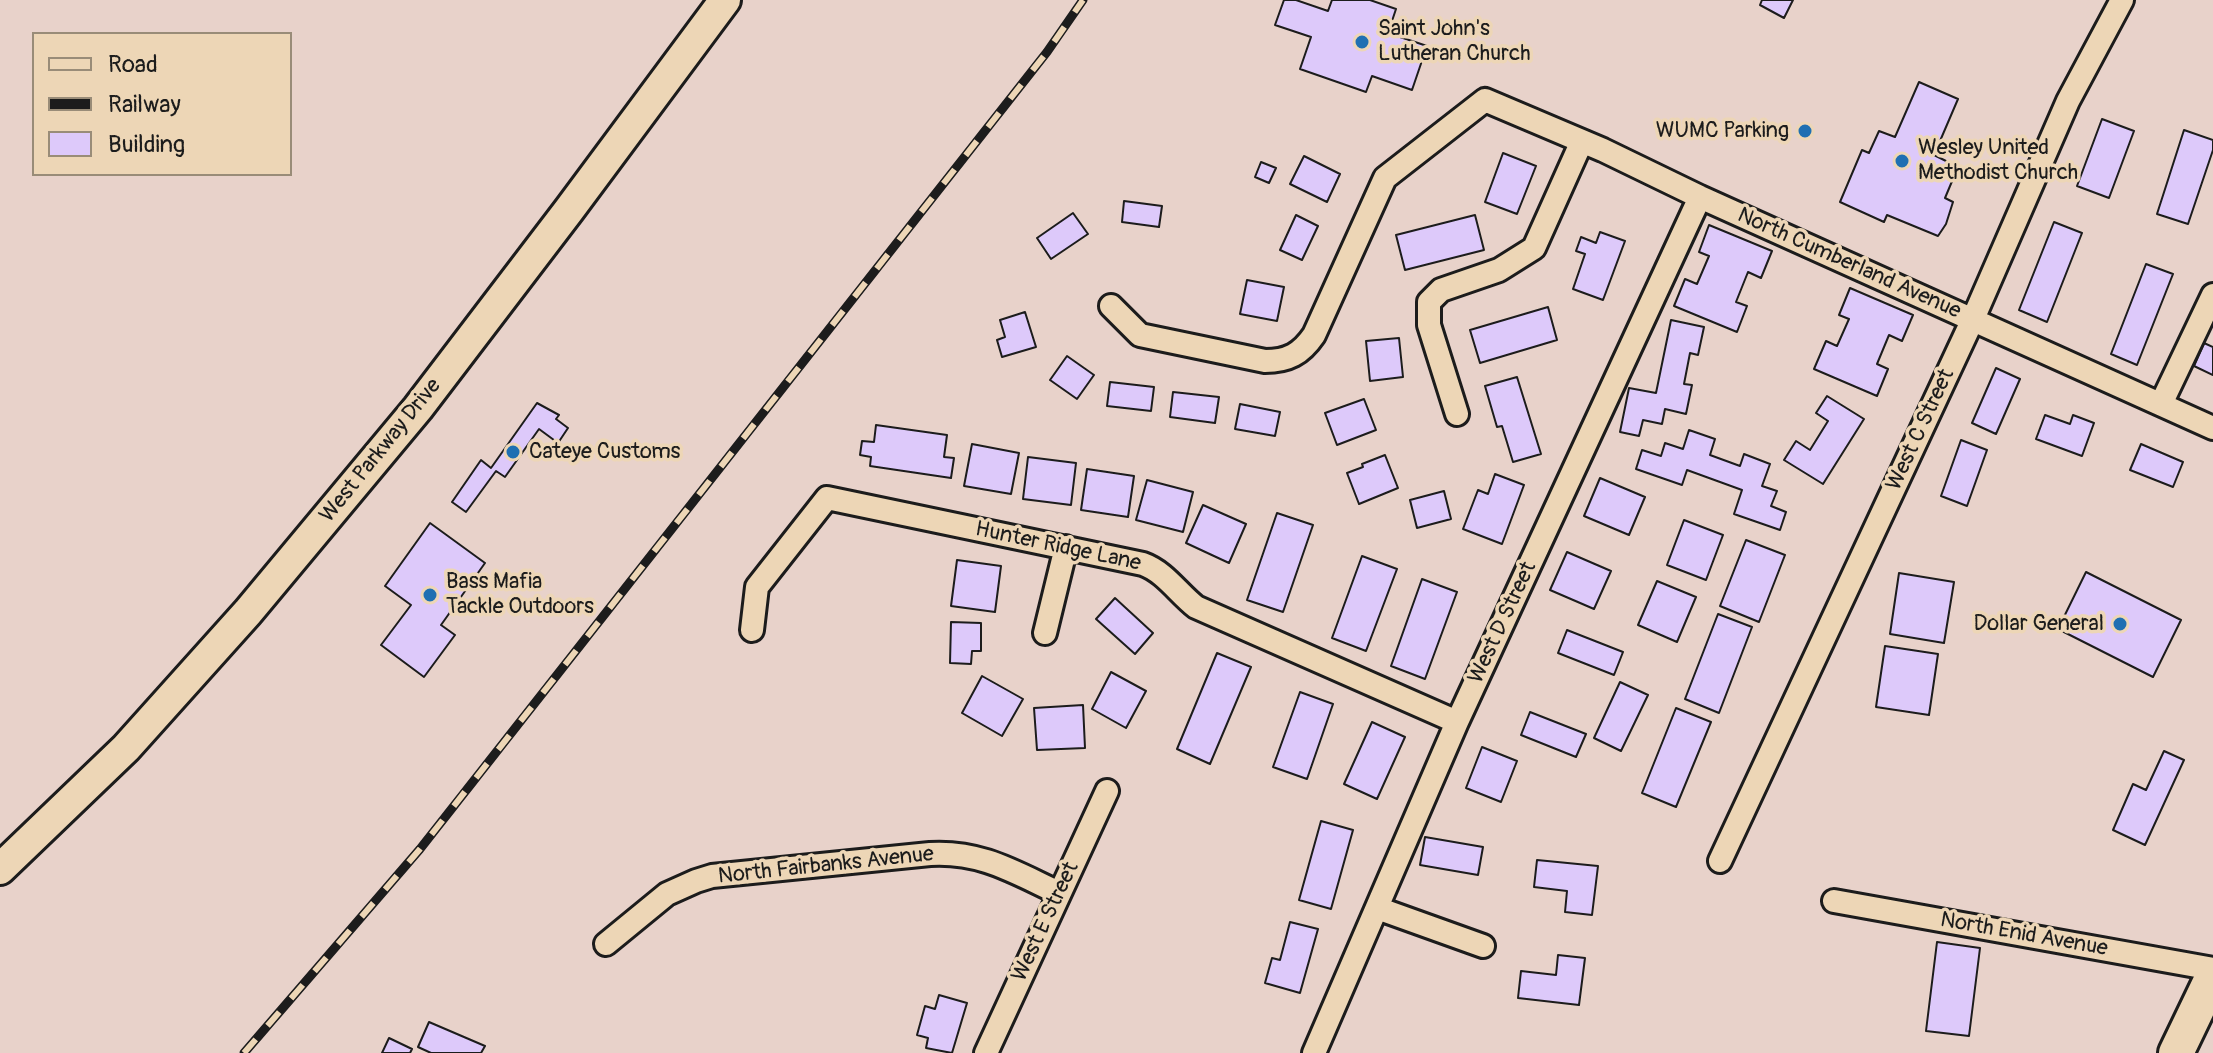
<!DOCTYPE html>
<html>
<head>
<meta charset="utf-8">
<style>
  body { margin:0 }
  #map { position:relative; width:2213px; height:1053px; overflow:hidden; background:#e8d2ca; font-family:Pangolin,sans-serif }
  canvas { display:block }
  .legend { position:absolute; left:32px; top:32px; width:260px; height:144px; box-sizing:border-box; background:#edd6b6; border:2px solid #998c78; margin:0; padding:10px 14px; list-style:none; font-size:24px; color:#1c1c1c }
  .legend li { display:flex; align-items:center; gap:16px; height:40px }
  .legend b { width:40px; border:2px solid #998c78 }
</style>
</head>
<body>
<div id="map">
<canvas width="2213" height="1053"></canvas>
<ul class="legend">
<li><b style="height:10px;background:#edd6b6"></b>Road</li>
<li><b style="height:10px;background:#1c1c1c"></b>Railway</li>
<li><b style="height:22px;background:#ddc9fa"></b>Building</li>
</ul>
</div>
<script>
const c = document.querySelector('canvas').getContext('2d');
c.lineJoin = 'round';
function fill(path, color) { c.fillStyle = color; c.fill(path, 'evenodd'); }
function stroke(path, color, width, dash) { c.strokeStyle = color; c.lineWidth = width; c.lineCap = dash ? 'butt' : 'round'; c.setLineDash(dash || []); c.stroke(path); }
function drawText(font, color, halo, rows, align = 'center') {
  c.font = font + ' Pangolin,sans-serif'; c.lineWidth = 7; c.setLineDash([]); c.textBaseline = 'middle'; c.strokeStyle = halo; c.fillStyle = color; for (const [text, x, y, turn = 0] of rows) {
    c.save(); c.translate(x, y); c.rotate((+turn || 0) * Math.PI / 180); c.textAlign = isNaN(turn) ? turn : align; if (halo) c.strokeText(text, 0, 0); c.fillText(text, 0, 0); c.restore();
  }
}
const building = new Path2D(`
  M1284,0H1296L1328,11L1332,0H1370L1396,9L1388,33L1427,46L1412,90L1372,76L1366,92L1300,69L1311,37L1275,25Z
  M1762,0H1793L1784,18L1760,5Z
  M1919,82L1958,99L1934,155L1958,167L1945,198L1953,202L1946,224L1938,236L1887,215L1884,222L1840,202L1862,150L1869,153L1879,131L1895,137Z
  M2102,119L2134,131L2109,198L2077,186Z
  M2184,130L2213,140V150L2188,224L2157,214Z
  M1503,153L1536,166L1517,214L1485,202Z
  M1304,156L1340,174L1327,202L1290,184Z
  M1261,162L1276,168L1269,183L1255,177Z
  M1124,201L1162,206L1159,227L1122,222Z
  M1073,213L1088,234L1051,259L1037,238Z
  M1296,215L1318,226L1302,260L1280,250Z
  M1475,215L1484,250L1405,270L1396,235Z
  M2054,222L2082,233L2047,322L2019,310Z
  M1709,225L1772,251L1761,278L1748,272L1736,302L1747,306L1737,332L1674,306L1685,279L1697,284L1709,256L1699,252Z
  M1600,232L1625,241L1603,300L1573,289L1585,254L1576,251L1581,237L1596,243Z
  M2146,264L2173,274L2137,365L2111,354Z
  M1247,280L1284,287L1277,321L1240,314Z
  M1850,288L1913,315L1902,341L1889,335L1877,364L1888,369L1877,396L1814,369L1826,341L1837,346L1849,319L1839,315Z
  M1548,307L1557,340L1480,363L1470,330Z
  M1025,312L1036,347L1002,357L997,340L1005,337L1000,320Z
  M1671,320L1704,327L1698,355L1690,353L1684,384L1692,385L1686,414L1665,409L1662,424L1643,420L1639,436L1620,432L1629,388L1656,393Z
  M1399,338L1403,377L1370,381L1366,341Z
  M2204,343L2213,347V375L2194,366Z
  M1067,356L1094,375L1077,399L1050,380Z
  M1996,368L2020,379L1996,434L1972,423Z
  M1517,377L1541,454L1513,462L1502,426L1497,427L1485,386Z
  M1110,382L1154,387L1151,411L1107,406Z
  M1173,392L1219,397L1215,423L1170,417Z
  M1827,396L1864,419L1823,484L1784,460L1796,441L1810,450L1828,421L1816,413Z
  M1364,399L1376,430L1337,445L1325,413Z
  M537,403L559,415L556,419L568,428L558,443L539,429L505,477L496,471L466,512L452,502L481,460L491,468Z
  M1240,404L1280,412L1275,436L1235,429Z
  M2045,415L2070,424L2073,415L2094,423L2082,456L2036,439Z
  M876,425L947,435L944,457L954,458L951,478L870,466L871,457L860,455L862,441L874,442Z
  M1689,430L1715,439L1710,455L1740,466L1744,454L1770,464L1762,486L1777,491L1771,506L1786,512L1780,530L1734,514L1742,490L1687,470L1682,485L1636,469L1642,450L1661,456L1665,443L1683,449Z
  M1961,440L1987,450L1967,506L1941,496Z
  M972,444L1019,453L1011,494L964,486Z
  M2141,444L2183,462L2173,487L2130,470Z
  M1385,455L1398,488L1359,504L1347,473L1363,467L1362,464Z
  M1028,457L1076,463L1071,505L1023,499Z
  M1087,469L1134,476L1128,517L1081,510Z
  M1495,474L1524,485L1502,544L1463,529L1478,490L1488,494Z
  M1600,478L1645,497L1629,535L1584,516Z
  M1147,480L1193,492L1183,532L1136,520Z
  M1444,491L1451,519L1417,528L1410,500Z
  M1203,505L1246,524L1229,563L1186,543Z
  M1277,513L1313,525L1283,612L1247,600Z
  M1684,520L1723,535L1706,580L1667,565Z
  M430,523L485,563L441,625L455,635L424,677L381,645L411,605L385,586Z
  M1746,540L1785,555L1759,622L1720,606Z
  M1567,552L1611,571L1594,609L1550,590Z
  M1362,556L1397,569L1366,651L1332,638Z
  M957,560L1001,566L995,612L951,606Z
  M2086,572L2181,620L2153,677L2058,629Z
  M1899,573L1954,582L1944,643L1890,634Z
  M1422,579L1457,592L1425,679L1391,666Z
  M1657,581L1696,597L1677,642L1638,625Z
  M1115,598L1153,633L1135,654L1096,619Z
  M1718,614L1752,627L1719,713L1685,699Z
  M951,622L981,623V651H972L971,664L950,663Z
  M1567,630L1623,652L1614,675L1558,653Z
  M1885,646L1938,654L1929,715L1876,707Z
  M1217,653L1251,667L1210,764L1177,749Z
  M1111,672L1146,691L1126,728L1092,709Z
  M982,676L1023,699L1002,736L962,713Z
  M1620,682L1648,695L1621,751L1594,738Z
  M1300,692L1333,704L1307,779L1273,767Z
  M1083,705L1085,748L1037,750L1034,708Z
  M1676,708L1711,722L1676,807L1642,793Z
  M1530,712L1586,734L1576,757L1521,735Z
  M1372,722L1405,737L1377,799L1344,784Z
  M1482,747L1517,761L1501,802L1466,788Z
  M2164,751L2184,760L2145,845L2113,830L2133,784L2146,790Z
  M1321,821L1353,830L1331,909L1299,900Z
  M1425,837L1483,847L1478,875L1420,865Z
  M1537,860L1598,866L1592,915L1565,912L1567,891L1534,887Z
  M1290,922L1318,929L1300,993L1265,983L1272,958L1280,960Z
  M1937,942L1980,948L1969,1036L1926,1031Z
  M1558,955L1585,958L1579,1005L1518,998L1521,971L1556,975Z
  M939,995L967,1003L952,1053L926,1048L928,1038L917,1035L925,1006L935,1009Z
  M429,1022L485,1046L481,1053H431L418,1047Z
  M389,1038L412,1049L410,1053H382Z`);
const minor = new Path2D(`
  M1111,306L1140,335L1265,361C1288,361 1301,354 1314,335L1385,178L1485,100L1603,150L1700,197L2213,428
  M2161,404L2213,295
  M1457,414L1429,325V302L1441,290L1499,270L1534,248L1582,141
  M752,630L757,587L827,498L1143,564C1165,572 1178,593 1196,607L1457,722
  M1045,633L1066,547
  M1720,861L1973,319L2068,101L2122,0
  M1834,901L2213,969
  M1377,908L1483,946
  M606,944L667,894L696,881L712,876L930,854C981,851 1014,872 1059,893
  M986,1053L1107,791
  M1314,1053L1457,722L1700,197`);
const secondary = new Path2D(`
  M0,869L126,748L248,612L418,408L569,210L725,0`);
const primary = new Path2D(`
  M2176,1053L2213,976`);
const rail = new Path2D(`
  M244,1053L420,849L1047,52L1083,0`);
const markers = [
  [1362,42,8,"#1f6fb2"],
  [1805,131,8,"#1f6fb2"],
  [1902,161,8,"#1f6fb2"],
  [513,452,8,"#1f6fb2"],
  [430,595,8,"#1f6fb2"],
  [2120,624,8,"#1f6fb2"]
];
const poiNames = [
  ["Saint John's",1378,29],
  ["Lutheran Church",1378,54],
  ["WUMC Parking",1789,131,"right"],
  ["Wesley United",1918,148],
  ["Methodist Church",1918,173],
  ["Cateye Customs",529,452],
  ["Bass Mafia",446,582],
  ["Tackle Outdoors",446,607],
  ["Dollar General",2104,624,"right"]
];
const streetNames = [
  ["North Cumberland Avenue",1849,264,24],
  ["West C Street",1921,430,-65],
  ["West Parkway Drive",381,451,-51],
  ["Hunter Ridge Lane",1058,547,12],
  ["West D Street",1503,623,-65],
  ["North Fairbanks Avenue",826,866,-6],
  ["West E Street",1046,922,-65],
  ["North Enid Avenue",2024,935,10]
];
fill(building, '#ddc9fa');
stroke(building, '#1c1c1c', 2);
stroke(minor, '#1c1c1c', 28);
stroke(secondary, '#1c1c1c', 36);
stroke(primary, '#1c1c1c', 40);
stroke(minor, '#edd6b6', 22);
stroke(secondary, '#edd6b6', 30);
stroke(primary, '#edd6b6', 34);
stroke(rail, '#1c1c1c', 9);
stroke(rail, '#edd6b6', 6, [18]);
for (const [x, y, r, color] of markers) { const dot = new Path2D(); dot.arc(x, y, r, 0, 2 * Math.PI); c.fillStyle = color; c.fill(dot); stroke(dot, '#edd6b6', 3); }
drawText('22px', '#1c1c1c', '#edd6b6', poiNames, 'left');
drawText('22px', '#1c1c1c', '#edd6b6', streetNames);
</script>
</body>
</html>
